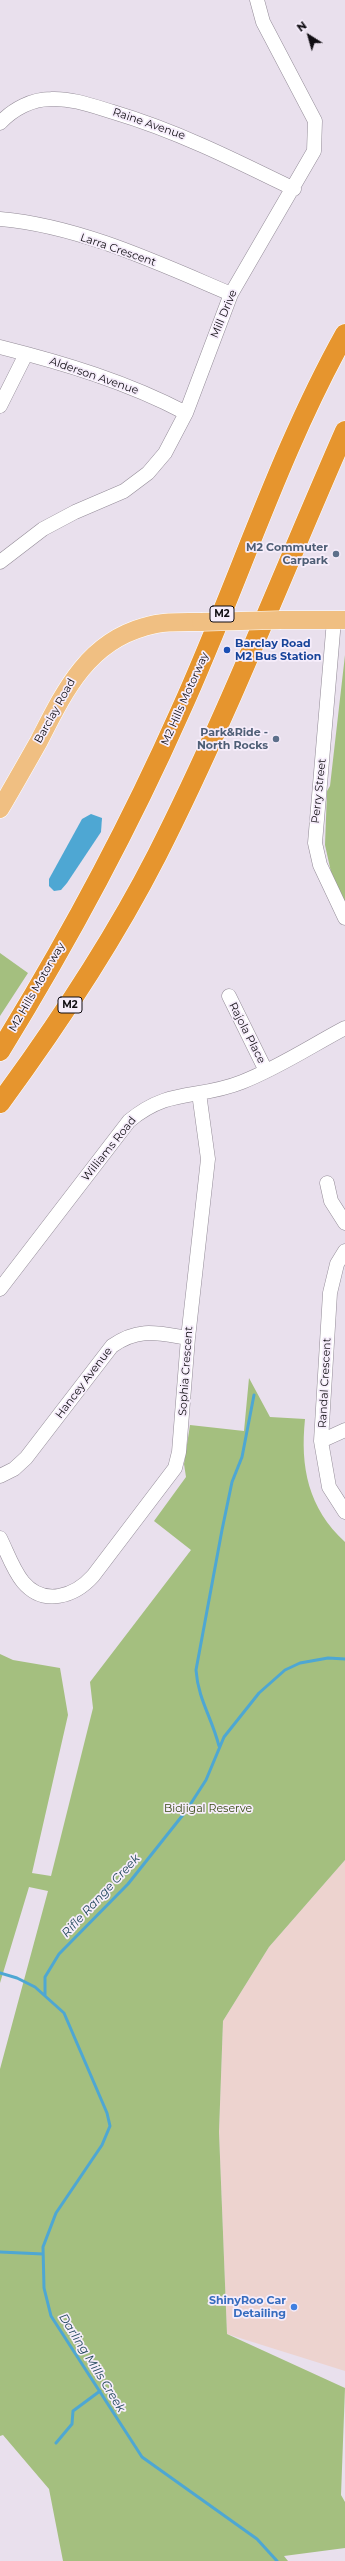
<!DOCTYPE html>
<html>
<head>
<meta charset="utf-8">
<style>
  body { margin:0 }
  #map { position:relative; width:345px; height:2561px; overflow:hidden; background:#e9e0ed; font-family:Montserrat,sans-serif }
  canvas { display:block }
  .north { position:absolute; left:289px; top:16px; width:40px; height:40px; -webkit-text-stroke:3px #f6edfb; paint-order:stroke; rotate:323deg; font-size:11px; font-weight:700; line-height:16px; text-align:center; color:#100d12 }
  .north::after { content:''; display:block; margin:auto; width:14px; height:18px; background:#100d12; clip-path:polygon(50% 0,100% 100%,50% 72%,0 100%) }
</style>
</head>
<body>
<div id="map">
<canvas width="345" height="2561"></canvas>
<div class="north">N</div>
</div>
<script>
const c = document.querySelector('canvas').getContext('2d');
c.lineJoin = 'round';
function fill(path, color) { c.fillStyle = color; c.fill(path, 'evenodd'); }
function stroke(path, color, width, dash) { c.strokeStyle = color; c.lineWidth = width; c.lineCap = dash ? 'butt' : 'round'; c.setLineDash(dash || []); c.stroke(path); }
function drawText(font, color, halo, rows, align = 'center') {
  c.font = font + ' Montserrat,sans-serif'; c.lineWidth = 3.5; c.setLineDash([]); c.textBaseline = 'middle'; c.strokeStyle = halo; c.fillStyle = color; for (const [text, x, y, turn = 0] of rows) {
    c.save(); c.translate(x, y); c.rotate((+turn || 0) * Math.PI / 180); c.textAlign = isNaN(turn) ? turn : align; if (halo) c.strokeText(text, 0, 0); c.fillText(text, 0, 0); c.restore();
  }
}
const industrial = new Path2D(`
  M345,1860V2371L227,2334L219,2132L223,2021L269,1947Z`);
const green = new Path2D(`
  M345,655V902L331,872L325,845L327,791L330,786Z
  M0,953L28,973L0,1016Z
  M249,1378L270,1417L305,1419C300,1467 308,1508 345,1542V1860L269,1947L223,2021L219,2132L227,2334L345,2388L341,2495L345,2502V2548L284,2556L288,2561H63L49,2489L3,2435L0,2436V2069L48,1891L29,1887L0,1983V1654L13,1660L60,1668L68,1715L32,1873L51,1876L93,1708L90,1682L191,1550L154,1521L186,1477L184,1464L190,1425L244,1431Z`);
const water = new Path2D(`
  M91,814L102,818L101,832L67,883L61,890L54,891L49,886V879L82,819Z`);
const stream = new Path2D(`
  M219,1746C212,1718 198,1699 196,1670L222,1530L232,1482L242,1457L254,1395
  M0,1973L17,1978L35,1987L64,2013L107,2113L110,2126L102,2145L56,2213L43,2247L44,2288L51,2316L142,2457L257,2539L277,2561
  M45,1995V1977L59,1954L128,1884L186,1811L206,1780L224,1737L259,1693L285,1670L300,1663L328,1658L345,1659
  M0,2252L43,2254
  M56,2443L72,2424L73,2411L100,2391`);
const minor = new Path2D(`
  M0,123C13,109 32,99 51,99C72,98 93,106 113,112C177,131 235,160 294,189
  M0,219C80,226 158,263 231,294
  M0,347C64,363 127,382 186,413
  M0,406L26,354
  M0,562L43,529L75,512L124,491L148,473L165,453L186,413L231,294L314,151L315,121L263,22L257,0
  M334,620L315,843L320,865L345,918
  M229,996L266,1071
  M327,1183L331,1201L345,1223
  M345,1251L337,1264L330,1293L321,1441L329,1487L345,1512
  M0,1289L129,1121C170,1087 197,1100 242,1082C278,1068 311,1046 345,1028
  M321,1441L345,1430
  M0,1476L14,1469L26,1458L112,1346C139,1327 157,1333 188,1338
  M0,1538C7,1552 13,1570 23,1582C44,1607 75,1596 93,1576L175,1468L179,1452L188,1338L208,1159L199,1093`);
const major = new Path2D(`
  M281,620H345
  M0,809C13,787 26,764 39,741C64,692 87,643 144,627C162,621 182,622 201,622`);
const highway = new Path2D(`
  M0,1051C67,942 128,829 180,712C237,587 278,454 345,334
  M0,1103C58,1024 112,943 157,855C227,717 283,572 345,431`);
const majorBridge = new Path2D(`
  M201,622L281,620`);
const markers = [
  [336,554,4,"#5c6f8a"],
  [227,650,4,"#1a4fb4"],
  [276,739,4,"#5c6f8a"],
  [294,2307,4,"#3f7fe0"]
];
const shields = [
  [222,614,24],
  [70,1005,24]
];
const shieldNames = [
  ["M2",222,614],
  ["M2",70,1005]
];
const streetNames = [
  ["Raine Avenue",149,124,19],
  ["Larra Crescent",118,250,19],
  ["Mill Drive",224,314,-67],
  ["Alderson Avenue",94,376,19],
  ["M2 Hills Motorway",185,699,-66],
  ["Barclay Road",55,711,-61],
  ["Perry Street",319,791,-84],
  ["M2 Hills Motorway",37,987,-60],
  ["Rajola Place",247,1033,63],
  ["Williams Road",109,1149,-51],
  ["Sophia Crescent",186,1371,-86],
  ["Hancey Avenue",84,1383,-53],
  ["Randal Crescent",325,1383,-87]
];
const serviceNames = [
  ["M2 Commuter",328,548],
  ["Carpark",328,561],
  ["Park&Ride -",268,733],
  ["North Rocks",268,746]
];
const transitNames = [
  ["Barclay Road",235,644],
  ["M2 Bus Station",235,657]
];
const parkNames = [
  ["Bidjigal Reserve",208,1809]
];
const shopNames = [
  ["ShinyRoo Car",286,2301],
  ["Detailing",286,2314]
];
const waterNames = [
  ["Rifle Range Creek",101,1896,-47],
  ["Darling Mills Creek",92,2363,58]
];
fill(industrial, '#edd3cf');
fill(green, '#a4bf7f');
fill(water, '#4ea7d3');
stroke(stream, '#4ea7d3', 3);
stroke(minor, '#938b97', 15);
stroke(major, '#fff', 19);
stroke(highway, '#fff', 21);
stroke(minor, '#fff', 14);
stroke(major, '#f0bf82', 18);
stroke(highway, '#e6952e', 20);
stroke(majorBridge, '#fff', 19, []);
stroke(majorBridge, '#f0bf82', 18);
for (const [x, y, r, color] of markers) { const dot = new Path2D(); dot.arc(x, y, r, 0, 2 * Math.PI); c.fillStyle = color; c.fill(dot); stroke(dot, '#f6edfb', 1.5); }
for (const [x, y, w] of shields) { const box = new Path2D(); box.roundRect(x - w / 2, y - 8, w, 16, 3); c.fillStyle = '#f6edfb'; c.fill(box); stroke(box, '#100d12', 1); }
drawText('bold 10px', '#100d12', null, shieldNames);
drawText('11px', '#100d12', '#f6edfb', streetNames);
drawText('bold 11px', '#4e5e75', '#f6edfb', serviceNames, 'right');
drawText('bold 11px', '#164399', '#f6edfb', transitNames, 'left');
drawText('11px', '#354811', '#f6edfb', parkNames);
drawText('bold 11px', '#366cbe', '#f6edfb', shopNames, 'right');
drawText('italic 12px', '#23495d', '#f6edfb', waterNames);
</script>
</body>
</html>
